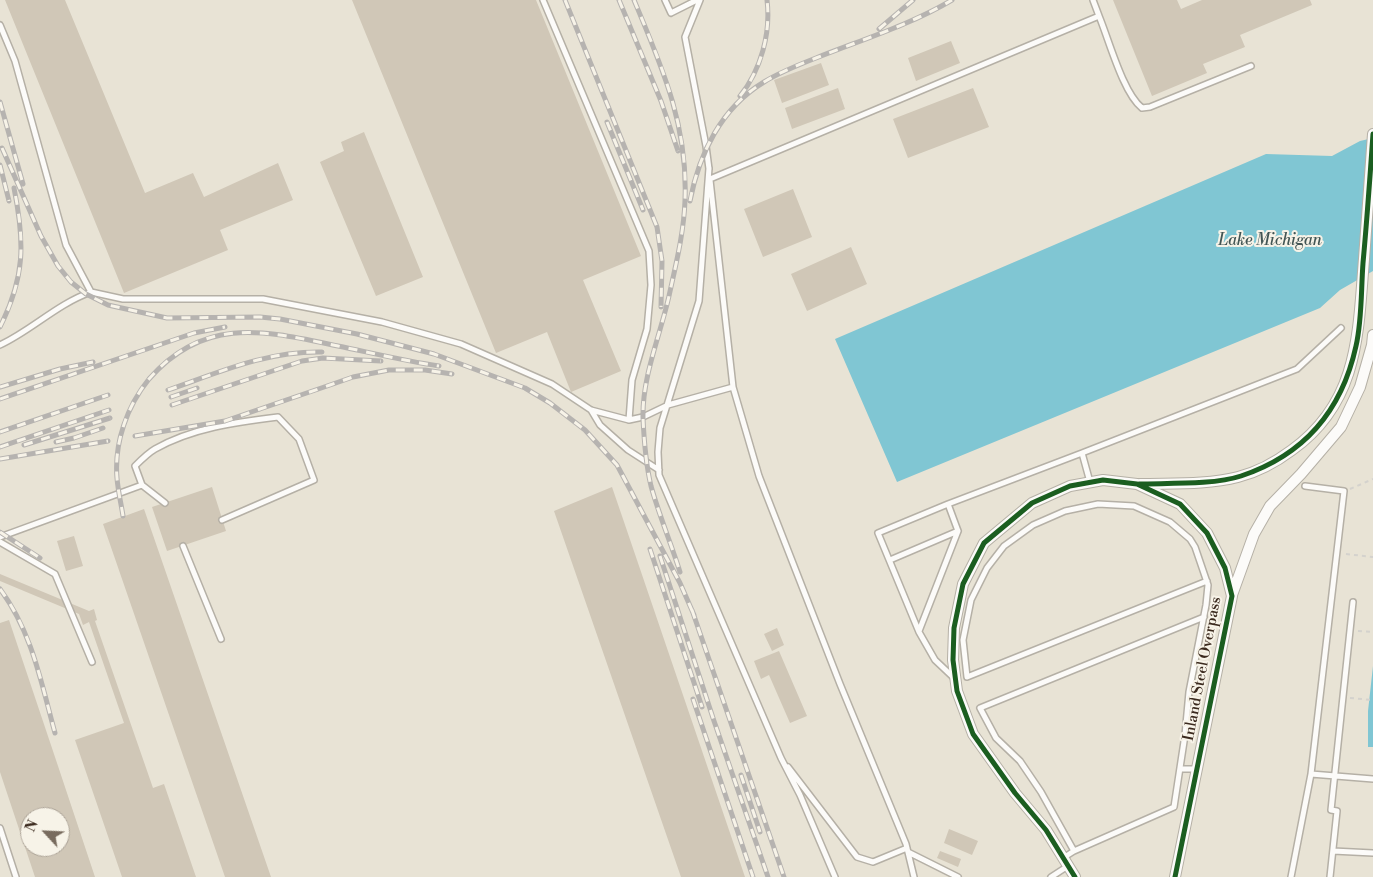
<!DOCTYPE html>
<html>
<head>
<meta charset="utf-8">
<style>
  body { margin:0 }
  #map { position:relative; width:1373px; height:877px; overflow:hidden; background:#e8e3d5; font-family:"Libre Bodoni",serif }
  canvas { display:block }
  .north { position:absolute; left:20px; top:807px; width:50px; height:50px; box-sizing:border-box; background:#f7f3e8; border:1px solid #aca397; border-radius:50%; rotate:295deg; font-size:14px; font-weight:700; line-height:20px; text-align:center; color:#3b2a1e }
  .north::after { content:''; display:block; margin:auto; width:18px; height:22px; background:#786b5e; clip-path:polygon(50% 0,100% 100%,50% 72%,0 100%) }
</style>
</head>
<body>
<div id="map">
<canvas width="1373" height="877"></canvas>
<div class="north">N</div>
</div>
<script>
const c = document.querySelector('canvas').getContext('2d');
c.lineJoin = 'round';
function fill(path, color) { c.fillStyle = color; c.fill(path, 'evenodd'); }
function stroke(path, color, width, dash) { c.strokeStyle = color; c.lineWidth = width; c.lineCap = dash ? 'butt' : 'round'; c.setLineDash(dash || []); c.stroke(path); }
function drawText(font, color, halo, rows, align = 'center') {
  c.font = font + ' "Libre Bodoni",serif'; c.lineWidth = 4; c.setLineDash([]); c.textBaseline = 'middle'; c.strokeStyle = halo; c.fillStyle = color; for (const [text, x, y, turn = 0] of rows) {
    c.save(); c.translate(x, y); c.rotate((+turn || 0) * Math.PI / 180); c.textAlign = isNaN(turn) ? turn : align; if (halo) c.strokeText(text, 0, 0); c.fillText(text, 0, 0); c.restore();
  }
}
const water = new Path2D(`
  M1373,138V271L1340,290L1320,308L897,482L835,339L1266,154L1332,156L1360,141Z
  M1373,666V747H1368V711Z`);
const building = new Path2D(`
  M5,0H65L145,193L193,173L204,197L278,163L293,200L220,230L228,250L124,293Z
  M352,0H536L641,256L583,280L621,371L571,392L547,332L496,353Z
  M1113,0H1177L1181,9L1202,0H1310L1312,5L1240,35L1245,47L1203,64L1207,73L1152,96Z
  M951,41L960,63L916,81L908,58Z
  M821,63L829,85L782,103L774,80Z
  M838,88L845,109L792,129L785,108Z
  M973,88L989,127L908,158L893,119Z
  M364,132L423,277L376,296L320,162L344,151L341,142Z
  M793,189L812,237L763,257L744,209Z
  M851,247L867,284L807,311L791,274Z
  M212,487L226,531L167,551L152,507Z
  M612,487L623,519L745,877H681L554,511Z
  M144,509L271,877H225L103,524Z
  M74,536L83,566L66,571L57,541Z
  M0,574L89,611L94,609L97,620L95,621L153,788L164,784L196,877H122L75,740L124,723L89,622L83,625L79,614L0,581Z
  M9,620L58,766L95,877H35L0,772V623ZM30,817H60V847H30Z
  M777,628L784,645L772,651L764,634Z
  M779,651L807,716L790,723L769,675L761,679L754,661Z
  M949,829L978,841L972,855L944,843Z
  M940,851L961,859L958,867L937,858Z`);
const path = new Path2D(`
  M1350,489L1373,479
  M1346,554L1373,557
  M1358,631L1373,632
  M1350,698L1373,700`);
const lane = new Path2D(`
  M543,0L649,251L651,285L647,329L632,380L629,420
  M665,0L671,13L697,0
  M700,0L685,37L706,146L709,169
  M1099,16C1109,40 1123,93 1142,108L1150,107L1251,66
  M0,25L15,61L66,245L91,292C57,304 32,330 0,345
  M709,168L699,301L660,428L658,452L659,475L781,758L800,795L835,877
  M710,179L1099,16L1093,0
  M710,180L733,387
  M91,292L123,299H263L382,322L461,344L552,384L591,410L629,420L643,417L668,405L733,387L759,476L840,684L906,844L914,877
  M591,410L600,425L628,450L659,470
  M1082,453L1297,369L1341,328
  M142,485L135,466C141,460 148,453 155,449C192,428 236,422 278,417L299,439L314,480L222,520
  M1305,486L1344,491L1311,774
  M0,537L142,485L165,503
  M0,542L55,574L92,662
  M183,546L221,639
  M890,560L958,531L948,504
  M919,631L958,531
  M953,677L935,660L919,632L878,533L948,504L1082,453L1090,482
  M788,767L857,857L873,862L907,848
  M1180,769H1197
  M0,828L16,877
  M1074,851L1041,792L1020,761L996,738L980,708L1204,617
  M1333,851L1373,853
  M908,852L958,877
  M1063,858L1074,851L1174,807L1185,735L1189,692L1206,605L1208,585L1195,547L1190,539L1170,522L1134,506L1098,504L1065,511L1033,525L1004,546L987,568L971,600L963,640L967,677L1207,581
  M1051,877L1068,866
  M1291,877L1311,774L1373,779
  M1330,877L1337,811L1331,810L1353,602`);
const street = new Path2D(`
  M1140,484C1172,483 1207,485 1238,477C1258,472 1276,462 1292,450C1359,402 1358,334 1364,259C1367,217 1370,176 1373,134
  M1232,595L1254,534L1270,506L1301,474L1341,427L1360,387L1372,345L1373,335
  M1075,877L1046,830L1015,793L973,734L957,691L953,660L954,628L963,584L984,543L1032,503L1070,486L1103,480L1137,484L1180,504L1207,533L1225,568L1232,596L1175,877`);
const rail = new Path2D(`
  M565,0L657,227L662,261L661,307
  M619,0L661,101L678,151
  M634,0C662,67 688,125 685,200C684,232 676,264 669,296C660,336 642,377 643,418C644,440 646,465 651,486C659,515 671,543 680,572
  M879,29L913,0
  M740,96C761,70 771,33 767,0
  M0,102L23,184
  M607,122L643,210
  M2,148L41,236L58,266L71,282L86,294L108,305L167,318L260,317L280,319L357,334L434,354L525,388L550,403L585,430L617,465L680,583L694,615
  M0,165L9,201
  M690,201C699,154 721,108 764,82C780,72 798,65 816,58C861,40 910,25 952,0
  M0,327C25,277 25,243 14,188
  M0,387L60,369L93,362
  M168,390C220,372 266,351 322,352
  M171,397L197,388
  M0,399L194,333L225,327
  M172,405L302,361L323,358L381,361
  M0,432L108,395
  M135,436L225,421L330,385L353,377L389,370H425L452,374
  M56,442L74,438L103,428
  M24,445L110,418
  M0,447L109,410
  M0,459L108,441
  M123,516C121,503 118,491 117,478C114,443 127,406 149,379C205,315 265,331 338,346C372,353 405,361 439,366
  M0,532L40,558
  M650,549L702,707
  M660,556L714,721L768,877
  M0,589C32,632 41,682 55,733
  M692,610L784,877
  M693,699L753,877
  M741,775L760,832`);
const cycleway = new Path2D(`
  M1139,484C1169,483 1214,485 1241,476C1304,455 1342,410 1356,346C1362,321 1361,290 1363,263C1367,220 1370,177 1373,134
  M1075,877L1046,830L1015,793L973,734L957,691L953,660L954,628L963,584L984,543L1032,503L1070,486L1103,480L1137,484L1180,504L1207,533L1225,568L1232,596L1175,877`);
const streetNames = [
  ["Inland Steel Overpass",1203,669,-79]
];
const waterNames = [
  ["Lake Michigan",1270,241]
];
fill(water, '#80c6d3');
fill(building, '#d0c7b7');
stroke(lane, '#b5b0a6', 8);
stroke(street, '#b5b0a6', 12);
stroke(path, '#d4d2cd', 2, [4, 4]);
stroke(lane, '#fcfbf9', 5);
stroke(street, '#fcfbf9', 10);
stroke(rail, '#b6b3b0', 5);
stroke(rail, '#f7f3e8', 3, [9]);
stroke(cycleway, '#1b5e20', 5);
drawText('15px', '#3b2a1e', '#f7f3e8', streetNames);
drawText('italic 16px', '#425554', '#f7f3e8', waterNames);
</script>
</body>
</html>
